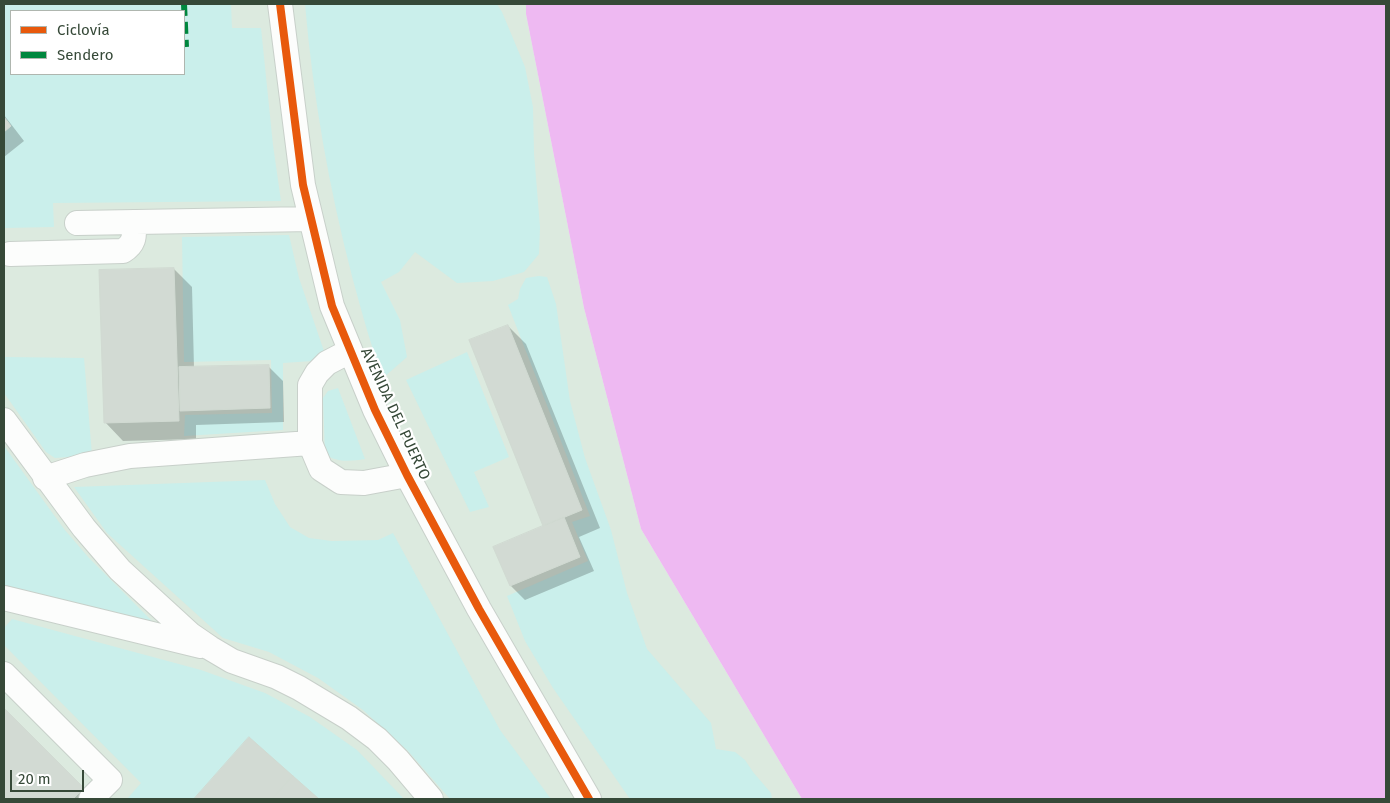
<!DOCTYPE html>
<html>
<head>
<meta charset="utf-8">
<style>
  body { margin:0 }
  #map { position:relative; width:1390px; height:803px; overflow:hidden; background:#ebf2ec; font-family:"Fira Sans",sans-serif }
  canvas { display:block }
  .frame { position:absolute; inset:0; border:5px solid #364938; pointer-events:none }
  .legend { position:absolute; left:10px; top:10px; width:175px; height:65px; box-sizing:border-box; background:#fff; border:1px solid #afb6af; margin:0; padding:6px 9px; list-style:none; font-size:15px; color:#364938 }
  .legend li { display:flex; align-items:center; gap:10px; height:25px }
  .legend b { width:25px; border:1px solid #afb6af }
  .scale { position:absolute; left:10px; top:770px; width:74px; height:22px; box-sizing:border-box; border:2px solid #364938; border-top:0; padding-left:6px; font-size:15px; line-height:18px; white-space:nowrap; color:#364938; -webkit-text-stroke:4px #fff; paint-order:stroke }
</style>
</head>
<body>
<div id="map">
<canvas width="1390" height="803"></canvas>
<div class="frame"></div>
<ul class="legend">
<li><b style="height:6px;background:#e8590c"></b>Ciclovía</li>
<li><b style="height:6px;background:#00873e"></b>Sendero</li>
</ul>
<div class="scale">20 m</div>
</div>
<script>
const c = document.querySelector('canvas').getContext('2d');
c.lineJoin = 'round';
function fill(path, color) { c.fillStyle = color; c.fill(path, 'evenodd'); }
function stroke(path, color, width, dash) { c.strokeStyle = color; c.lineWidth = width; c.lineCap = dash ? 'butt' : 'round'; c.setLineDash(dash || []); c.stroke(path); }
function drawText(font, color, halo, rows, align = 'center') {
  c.font = font + ' "Fira Sans",sans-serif'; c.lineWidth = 4.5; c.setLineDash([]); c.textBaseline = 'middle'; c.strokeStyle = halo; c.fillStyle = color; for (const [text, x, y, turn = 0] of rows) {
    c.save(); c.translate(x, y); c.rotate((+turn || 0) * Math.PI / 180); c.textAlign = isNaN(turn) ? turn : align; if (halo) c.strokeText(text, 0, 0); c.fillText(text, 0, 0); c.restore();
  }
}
const residential = new Path2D(`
  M4,4H526V14L584,308L641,529L802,799H4ZM11,11H184V74H11Z`);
const green = new Path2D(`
  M4,4H231L232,28H261L273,145L281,201L53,203L54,227L4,228ZM11,11H184V74H11Z
  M305,4H497L502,12L525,67L533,107L534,153L540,227L539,254L524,272L493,281L457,283L415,252L399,272L381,282L400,320L407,357L383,378C371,346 362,313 353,280C329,189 313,97 305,4Z
  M289,235L299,278L327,360L283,363V430L184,436L185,415L272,413L271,360L184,362L182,237Z
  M539,276L547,277L556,304L570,401L585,458L611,530L627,593L647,649L711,723L716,749L735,752L745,760L753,772L771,793L772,799H630L553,688L525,641L507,596L588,561L572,522L590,516L508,305L518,299L520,289L526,278Z
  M467,352L509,457L474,472L489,507L470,512L406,380Z
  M4,357L84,358L92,455L55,458L46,452L4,393Z
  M338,388L365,459C351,461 337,463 325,454L323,398L328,391Z
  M4,446L64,529L89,558L153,622L4,585Z
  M265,480L275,504L290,527L309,538L332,541L378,540L393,533L500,730L551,799H450L408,751L363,710L318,678L269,652L223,638L107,533L74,487Z
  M12,619L201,670L265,693L310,717L357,750L404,799H127L141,783L4,645V628Z`);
const water = new Path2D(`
  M526,4H1386V799H802L641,529L584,308L526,14Z`);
const shadow = new Path2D(`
  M4,115L24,141L4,157Z
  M174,269L192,287L194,368L268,366L283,381L284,422L196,425V439L123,441L105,422Z
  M508,326L526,344L600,528L579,537L594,571L525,600L511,586L495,548L545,526Z
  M4,710L94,799H4Z
  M249,739L317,799H196Z`);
const building = new Path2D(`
  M4,117L11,126L4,132Z
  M174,268L179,421L104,423L99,270Z
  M508,325L582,510L543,526L469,340Z
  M269,365L270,408L180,411L179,367Z
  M564,517L580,557L510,586L493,547Z
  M4,708L84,788L73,799H4Z
  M249,737L293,776L272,799H194Z
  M293,776L319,799H272Z`);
const minor = new Path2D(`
  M280,4L303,185L332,306L375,410L407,475L479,609L589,799
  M77,223L311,219
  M10,254L123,251C136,243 134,235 134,222
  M350,351L327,363L317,373L310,385V443L321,469L341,482L364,483L407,475
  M4,420L84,528L120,570L191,635L210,648L232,661L277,677L299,688L349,718L377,739L398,760L431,799
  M45,478L85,465L130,456L310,443
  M4,598L201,646
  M4,674L110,780L91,799`);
const quiet = new Path2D(`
  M184,4L186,47`);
const cycleway = new Path2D(`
  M280,4L303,185L332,306L375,410L407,475L479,609L589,799`);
const streetNames = [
  ["AVENIDA DEL PUERTO",395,414,65]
];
fill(residential, '#dceadf');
fill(green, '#caefeb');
fill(water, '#eeb9f2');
fill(shadow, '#0003');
fill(building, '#d2dad3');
stroke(building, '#d1dad2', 1);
stroke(minor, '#c8d0ca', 26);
stroke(minor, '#fcfdfc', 24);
stroke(quiet, '#00873e', 6, [12, 6]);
stroke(cycleway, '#e8590c', 8);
drawText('15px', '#364938', '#fff', streetNames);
</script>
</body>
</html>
